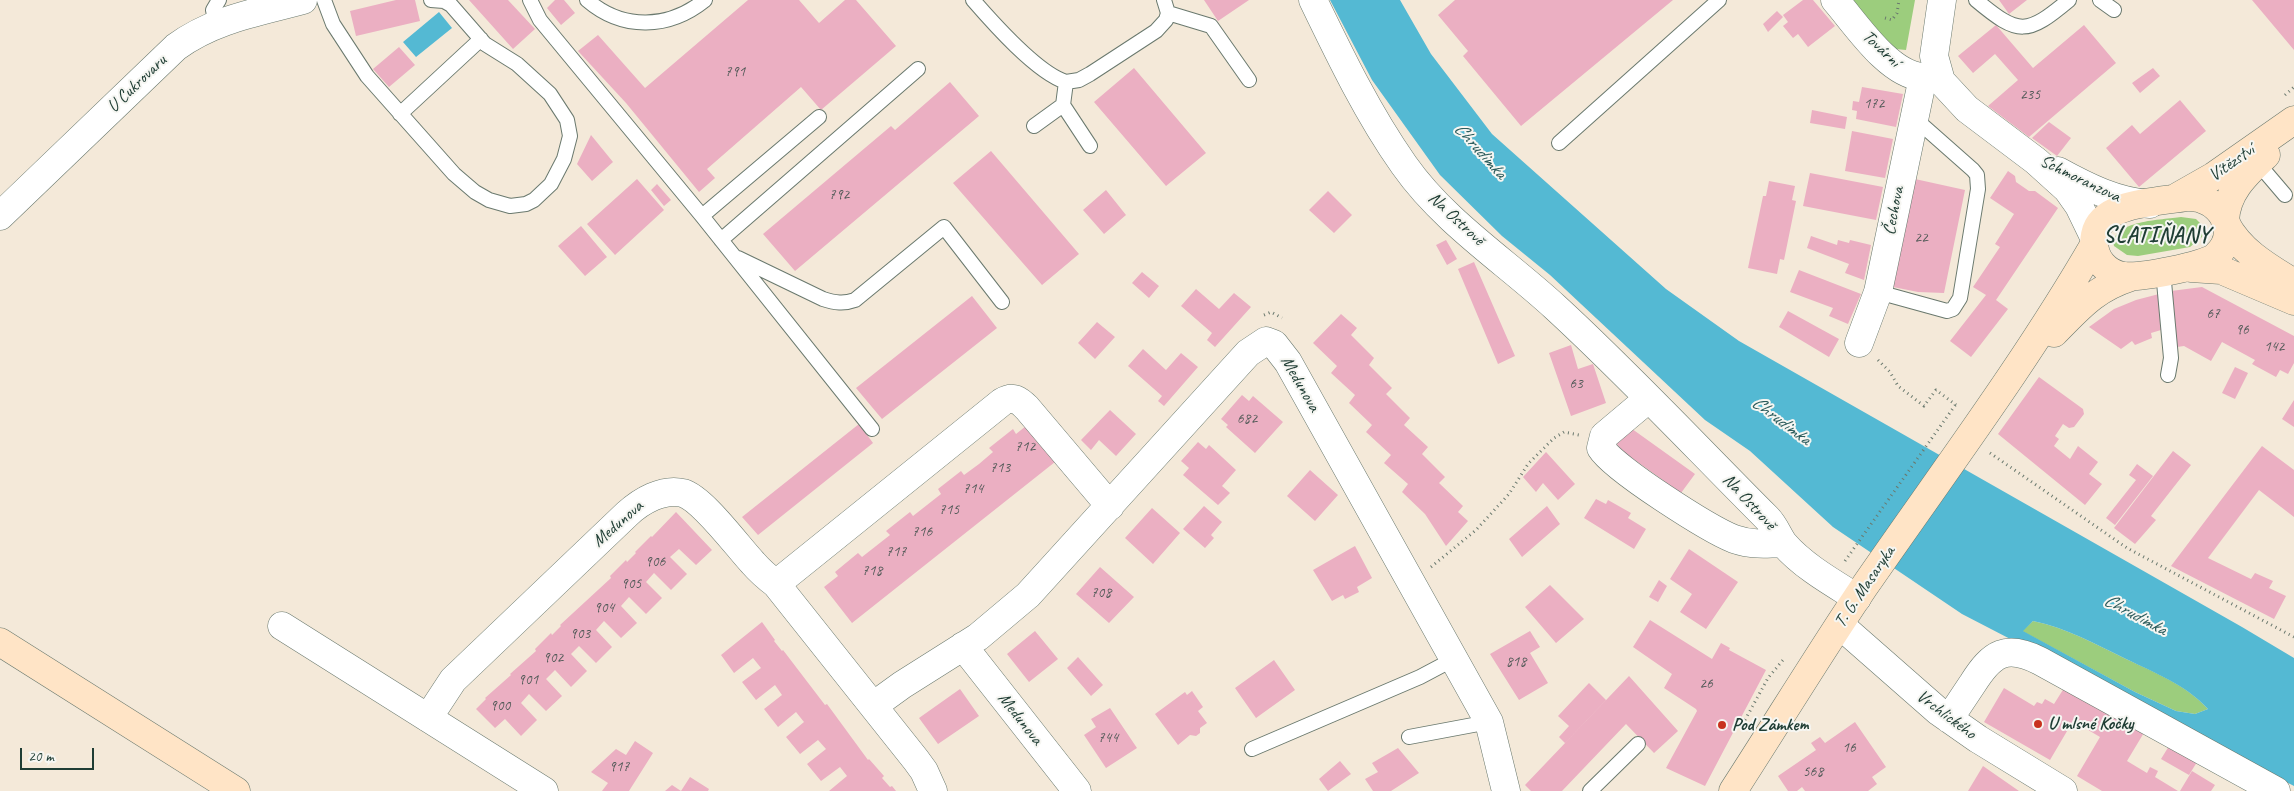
<!DOCTYPE html>
<html>
<head>
<meta charset="utf-8">
<style>
  body { margin:0 }
  #map { position:relative; width:2294px; height:791px; overflow:hidden; background:#f4e9d9; font-family:Caveat,sans-serif }
  canvas { display:block }
  .scale { position:absolute; left:20px; top:748px; width:74px; height:22px; box-sizing:border-box; border:2px solid #1f3d34; border-top:0; padding-left:6px; font-size:15px; line-height:18px; white-space:nowrap; color:#1f3d34; -webkit-text-stroke:4px #f6f6f2; paint-order:stroke }
</style>
</head>
<body>
<div id="map">
<canvas width="2294" height="791"></canvas>
<div class="scale">20 m</div>
</div>
<script>
const c = document.querySelector('canvas').getContext('2d');
c.lineJoin = 'round';
function fill(path, color) { c.fillStyle = color; c.fill(path, 'evenodd'); }
function stroke(path, color, width, dash) { c.strokeStyle = color; c.lineWidth = width; c.lineCap = dash ? 'butt' : 'round'; c.setLineDash(dash || []); c.stroke(path); }
function drawText(font, color, halo, rows, align = 'center') {
  c.font = font + ' Caveat,sans-serif'; c.lineWidth = 4; c.setLineDash([]); c.textBaseline = 'middle'; c.strokeStyle = halo; c.fillStyle = color; for (const [text, x, y, turn = 0] of rows) {
    c.save(); c.translate(x, y); c.rotate((+turn || 0) * Math.PI / 180); c.textAlign = isNaN(turn) ? turn : align; if (halo) c.strokeText(text, 0, 0); c.fillText(text, 0, 0); c.restore();
  }
}
const green = new Path2D(`
  M1847,0H1915L1906,50L1885,48Z
  M2181,217L2196,219L2204,227L2202,237L2190,247L2138,256L2127,255L2114,246C2110,220 2163,220 2181,217Z
  M2033,621C2067,628 2095,644 2126,659C2156,673 2186,685 2208,709L2195,714L2176,711L2135,692L2022,631Z`);
const water = new Path2D(`
  M1330,0H1400L1431,54L1492,134L1666,289L1739,341L2242,627L2294,658V786L1962,614L1833,527L1750,451L1705,420L1550,275L1502,236L1440,175L1372,80ZM2033,621C2067,628 2095,644 2126,659C2155,673 2186,685 2208,709L2195,714L2176,711L2135,692L2023,631Z
  M439,12L452,28L416,57L403,42Z`);
const building = new Path2D(`
  M396,0H415L420,21L356,36L350,11Z
  M469,0H508L535,29L513,49Z
  M555,0H564L575,13L561,25L547,8Z
  M748,0H799L819,23L845,0H856L896,46L821,110L801,87L707,169L715,178L699,192L626,103L578,51L598,35L645,88Z
  M1204,0H1249L1218,21Z
  M1455,0H1673L1521,126L1463,56L1468,51L1438,15Z
  M1803,0H1813L1835,26L1808,47L1798,34L1793,38L1783,26L1788,22L1783,15Z
  M1999,0H2027L2009,14Z
  M2252,0H2294V50Z
  M1777,11L1783,17L1768,32L1763,24Z
  M1996,25L2033,68L2084,25L2116,63L2029,137L1988,106L2018,80L1995,54L1973,73L1958,56Z
  M399,47L415,65L389,87L373,69Z
  M1134,68L1206,153L1166,186L1094,102Z
  M2153,68L2160,76L2140,93L2132,83Z
  M950,82L979,116L795,271L763,234L891,126L895,130Z
  M1862,87L1903,94L1896,127L1856,119L1857,111L1852,110L1853,101L1859,102Z
  M2180,100L2206,131L2139,187L2106,148L2132,125L2140,134Z
  M1812,110L1847,117L1845,129L1810,123Z
  M2049,122L2071,138L2057,156L2032,138Z
  M1852,131L1893,139L1885,178L1845,171Z
  M591,135L613,162L592,181L577,164Z
  M991,151L1079,254L1042,285L953,183Z
  M2008,171L2015,176L2016,182L2029,191H2035L2058,208L1996,300L2008,309L1971,357L1950,341L1986,295L1973,287L2000,247L1995,244L2014,214L1990,198Z
  M1810,173L1883,187L1876,220L1803,206Z
  M637,179L664,210L615,255L587,224Z
  M1915,179L1965,190L1944,293L1918,292L1893,287Z
  M1769,181L1795,186L1792,200L1796,201L1784,260L1780,259L1777,274L1748,268L1763,196H1766Z
  M657,184L671,200L664,206L651,190Z
  M1106,190L1126,215L1104,234L1083,210Z
  M1328,191L1352,215L1334,233L1309,210Z
  M581,226L607,257L585,276L558,246Z
  M1811,236L1837,245L1838,240L1849,243L1850,240L1871,245L1864,280L1845,273L1849,264L1807,248Z
  M1446,240L1457,259L1447,265L1436,245Z
  M1474,262L1515,356L1498,364L1458,269Z
  M1799,270L1861,294L1848,324L1829,316L1833,308L1790,292Z
  M1142,272L1159,286L1149,298L1132,283Z
  M2202,287L2294,336V363L2288,374L2280,370L2276,377L2252,364L2255,360L2222,342L2211,361L2184,346L2177,347L2171,291Z
  M1196,289L1219,309L1234,293L1251,307L1215,347L1207,340L1212,333L1181,306Z
  M2159,294L2161,330L2151,333L2152,338L2135,345L2132,341L2121,349L2089,327L2114,309L2136,300Z
  M972,296L997,328L882,419L856,388Z
  M1788,311L1839,339L1829,357L1779,327Z
  M1341,314L1357,328L1351,335L1374,358L1369,365L1392,388L1386,394L1410,418L1404,425L1428,447L1422,454L1445,477L1439,483L1463,506L1458,512L1468,521L1446,546L1425,514L1402,492L1408,484L1384,463L1391,455L1366,432L1372,425L1349,403L1355,395L1331,373L1337,366L1313,343Z
  M1097,322L1115,337L1095,359L1078,343Z
  M1571,345L1578,369L1593,364L1606,403L1571,416L1549,353Z
  M1143,349L1166,370L1181,353L1198,367L1164,406L1158,401L1162,396L1128,366Z
  M2235,367L2248,373L2235,399L2222,393Z
  M2039,377L2083,409L2084,414L2074,427L2069,428L2063,424L2055,436L2059,439L2054,446L2070,459L2078,446L2098,462L2089,474L2102,484L2085,505L1998,434Z
  M1242,395L1249,401L1253,396L1283,422L1255,453L1226,427L1228,425L1221,419Z
  M2294,400V427L2282,419Z
  M1110,410L1136,434L1116,456L1099,440L1091,450L1081,440Z
  M1031,422L1060,458L852,623L824,587L838,576L835,572L858,553L862,557L890,535L886,531L910,512L913,516L941,494L938,489L961,471L964,475L979,464L993,452L989,448L1013,429L1016,434Z
  M859,424L873,443L758,535L742,517Z
  M1628,426L1695,474L1681,493L1622,451L1616,443Z
  M1198,442L1206,449L1209,445L1236,470L1222,486L1230,493L1218,505L1183,475L1189,468L1181,461Z
  M2262,446L2294,470V517L2259,490L2208,558L2251,579L2255,573L2273,581L2269,588L2286,596L2274,619L2171,566Z
  M2173,451L2191,465L2151,516L2156,520L2135,544L2114,528Z
  M1546,452L1575,484L1558,500L1543,483L1536,492L1523,477Z
  M2137,464L2153,476L2115,525L2106,518L2136,480L2129,475Z
  M1310,470L1338,495L1315,521L1287,496Z
  M1596,499L1606,504L1608,500L1631,513L1628,518L1646,529L1634,549L1584,518Z
  M1204,506L1222,522L1211,535L1214,538L1205,548L1183,529Z
  M1547,506L1560,524L1522,557L1509,539Z
  M1152,508L1180,533L1153,564L1125,538Z
  M676,512L712,550L696,565L679,549L670,557L687,574L671,590L654,573L646,582L662,598L646,614L629,597L621,606L637,623L621,638L604,621L596,630L612,647L596,663L579,646L571,654L587,671L571,687L555,670L546,679L562,696L546,711L529,694L521,703L537,720L521,736L505,719L495,728L476,709L486,699L485,698L511,675L510,674L536,651L535,649L551,633L552,635L561,626L560,625L611,578L610,576L626,560L627,562L636,553L635,552L651,536L652,537Z
  M1355,546L1372,578L1357,587L1359,592L1345,599L1343,595L1332,601L1313,570Z
  M1689,549L1738,582L1706,629L1680,612L1692,594L1670,579Z
  M1100,567L1134,597L1109,623L1076,594Z
  M1659,580L1667,586L1658,602L1649,597Z
  M1550,585L1584,619L1556,643L1525,607Z
  M1650,620L1712,659L1721,643L1730,648L1729,650L1766,670L1705,786L1666,768L1697,711L1696,709L1664,688L1672,674L1633,647Z
  M762,622L775,640L774,641L782,651L783,650L825,705L827,704L868,760L869,759L884,776L882,778L890,787L892,786L896,791H829L847,776L840,767L821,781L807,764L826,749L818,740L800,754L786,737L804,722L796,712L778,727L764,709L782,695L775,685L756,700L742,682L761,668L753,658L734,673L721,655Z
  M1035,631L1058,659L1029,682L1007,654Z
  M1530,631L1540,647L1530,653L1548,683L1519,700L1490,654Z
  M1078,657L1103,685L1091,696L1067,668Z
  M1274,660L1295,690L1256,718L1235,688Z
  M1629,676L1678,731L1654,753L1626,724L1562,791H1531L1525,785Z
  M1589,683L1606,700L1565,743L1559,737L1569,726L1558,716Z
  M2066,685L2145,731L2127,761L2147,773L2150,767L2158,771L2155,777L2178,791H2102L2077,776L2100,737L2073,721L2050,760L1984,722L2004,688L2034,706L2037,702L2042,704L2045,699L2054,704Z
  M960,689L979,716L938,744L919,718Z
  M1192,691L1203,707L1198,711L1207,723L1200,728V733L1196,736L1190,735L1178,745L1155,714L1185,692L1187,695Z
  M1110,708L1137,748L1106,768L1084,735L1096,727L1091,719Z
  M1855,722L1886,767L1872,777L1877,784L1868,791H1805L1802,787L1797,791H1788L1778,776L1816,750L1811,743L1820,737L1825,743Z
  M635,741L653,753L629,791H602L608,783L591,772L616,749L626,755Z
  M2169,746L2197,762L2189,775L2161,759Z
  M1398,748L1419,773L1391,791H1373L1365,779L1378,772L1372,763Z
  M1340,761L1351,774L1328,791L1319,779Z
  M1983,766L2019,791H1968Z
  M2192,771L2215,785L2211,791H2180Z
  M690,777L709,789L708,791H665L672,785L681,791Z`);
const path = new Path2D(`
  M1885,18L1892,20L1897,13L1899,0
  M2285,95L2294,87
  M1264,315L1271,312L1282,318
  M1878,360L1890,372L1898,386L1924,406L1936,390L1956,405
  M1990,453L2127,548L2294,637
  M1845,561L1956,404
  M1431,567L1476,530L1509,494L1528,464L1554,438L1564,432L1579,435
  M1745,720L1768,678L1783,660`);
const service = new Path2D(`
  M324,0L333,24L367,76L454,174L475,192L489,200L510,206L526,204L534,200L551,184L564,159L570,136L567,120L550,94L517,64L485,44L451,5L444,1L431,0
  M530,0L540,20L702,216L872,429
  M587,0C623,31 669,29 705,0
  M973,0C993,23 1037,73 1066,82L1079,80L1090,74L1156,31L1166,20L1168,13
  M1164,0L1168,13L1211,26L1249,80
  M1976,0C2019,36 2027,35 2069,0
  M2100,0L2114,10
  M216,24L213,10L219,0
  M1066,82L1063,105L1090,146
  M400,114L481,39
  M1034,126L1063,105
  M1559,143L1719,0
  M2256,161L2285,195
  M702,216L819,117
  M721,240L918,69
  M738,258L823,299C835,303 844,304 855,300L944,227L1002,302
  M2163,271L2171,358L2168,375
  M1878,292L1947,311L1953,309L1960,298L1978,189L1977,175L1973,170L1913,117
  M1409,737L1489,722
  M1252,749L1420,677L1454,659
  M1590,791L1638,744`);
const minor = new Path2D(`
  M1313,0C1340,56 1368,114 1404,165C1444,222 1505,261 1555,307C1628,374 1697,448 1767,518C1775,526 1778,536 1784,544C1803,566 1833,583 1857,598
  M1835,0C1856,24 1888,74 1922,77C1927,77 1933,75 1938,74
  M0,216L176,47C214,19 259,12 303,0
  M1859,343L1878,292L1923,77
  M1648,399L1604,436L1601,448C1614,469 1709,529 1734,539C1751,545 1766,544 1783,543
  M776,584L1002,402C1013,395 1019,400 1027,408L1110,506
  M1840,625L1938,711L1978,739L2063,791
  M282,626L544,791
  M963,646L1077,791
  M873,706L902,685L978,637L1028,595L1248,353L1266,341L1274,344L1288,362L1489,722L1506,791
  M428,718L453,680L627,514C641,501 663,488 683,493C703,499 737,546 753,563C760,571 768,578 776,584L916,760L924,771L933,791
  M1949,719C1957,707 1965,695 1973,683C1992,653 2006,644 2040,661L2276,791`);
const tertiary = new Path2D(`
  M1942,0L1934,56L1941,81L1967,109L2036,161L2067,189L2079,206L2094,237
  M2058,171C2087,187 2117,202 2150,204`);
const secondary = new Path2D(`
  M2177,197L2214,176L2294,120
  M2187,197C2219,195 2243,232 2216,256C2206,266 2139,278 2124,276C2115,275 2108,271 2102,264C2095,256 2093,245 2095,235C2101,202 2159,202 2187,197Z
  M2225,221C2226,192 2246,174 2266,155
  M2226,224C2241,252 2268,267 2294,283
  M2191,268L2221,270L2294,301
  M2054,333C2080,307 2094,289 2131,277
  M0,642L236,791
  M1733,791C1777,723 1819,654 1864,587C1942,474 2025,364 2094,245`);
const markers = [
  [2038,724,5,"#c8321e"],
  [1722,725,5,"#c8321e"]
];
const numberNames = [
  ["791",735,72],
  ["235",2030,95],
  ["172",1874,104],
  ["792",839,195],
  ["22",1921,238],
  ["67",2213,314],
  ["96",2242,330],
  ["142",2274,347],
  ["63",1576,384],
  ["682",1247,419],
  ["712",1025,447],
  ["713",1000,468],
  ["714",973,489],
  ["715",949,510],
  ["716",922,532],
  ["717",896,552],
  ["906",655,562],
  ["718",872,571],
  ["905",631,584],
  ["708",1101,593],
  ["904",604,608],
  ["903",580,634],
  ["902",553,658],
  ["818",1516,662],
  ["901",528,680],
  ["26",1706,684],
  ["900",500,706],
  ["744",1108,738],
  ["16",1849,748],
  ["917",619,767],
  ["568",1813,772]
];
const streetNames = [
  ["Tovární",1881,49,43],
  ["U Cukrovaru",137,84,-44],
  ["Vítězství",2232,163,-35],
  ["Schmoranzova",2080,179,26],
  ["Čechova",1894,211,-79],
  ["Na Ostrově",1456,219,43],
  ["Medunova",1300,384,60],
  ["Na Ostrově",1749,502,47],
  ["Medunova",618,524,-41],
  ["T. G. Masaryka",1865,587,-56],
  ["Vrchlického",1946,715,37],
  ["Medunova",1020,719,52]
];
const poiNames = [
  ["U mlsné Kočky",2048,724],
  ["Pod Zámkem",1732,725]
];
const waterNames = [
  ["Chrudimka",1480,151,48],
  ["Chrudimka",1781,421,37],
  ["Chrudimka",2135,615,28]
];
const districtNames = [
  ["SLATIŇANY",2157,236]
];
fill(green, '#9ccd7d');
fill(water, '#54b9d3');
fill(building, '#ebafc2');
stroke(service, '#6a796e', 16);
stroke(minor, '#6a796e', 29);
stroke(tertiary, '#6a796e', 29);
stroke(secondary, '#6a796e', 29);
stroke(path, '#6a796e', 3, [1, 4]);
stroke(service, '#fff', 14);
stroke(minor, '#fff', 28);
stroke(tertiary, '#fff', 28);
stroke(secondary, '#ffe4c6', 28);
for (const [x, y, r, color] of markers) { const dot = new Path2D(); dot.arc(x, y, r, 0, 2 * Math.PI); c.fillStyle = color; c.fill(dot); stroke(dot, '#f6f6f2', 2); }
drawText('15px', '#525a58', null, numberNames);
drawText('18px', '#1f3d34', '#f6f6f2', streetNames);
drawText('bold 18px', '#1f3d34', '#f6f6f2', poiNames, 'left');
drawText('italic 19px', '#2c5c5c', '#f6f6f2', waterNames);
c.letterSpacing = '1px';
drawText('bold 22px', '#1f3d34', '#f6f6f2', districtNames);
c.letterSpacing = '0px';
</script>
</body>
</html>
